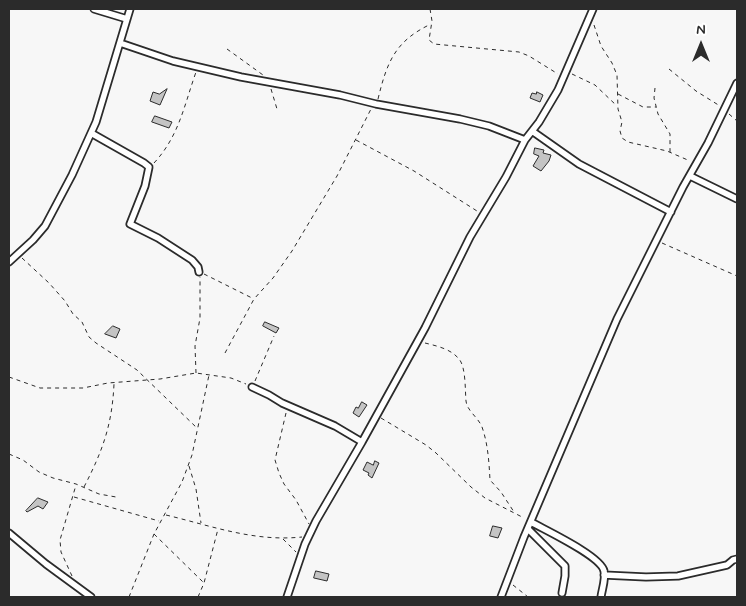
<!DOCTYPE html>
<html>
<head>
<meta charset="utf-8">
<style>
  body { margin:0 }
  #map { position:relative; width:746px; height:606px; overflow:hidden; background:#f7f7f7; font-family:Mynerve,sans-serif }
  canvas { display:block }
  .frame { position:absolute; inset:0; border:10px solid #2b2b2b; pointer-events:none }
  .north { position:absolute; left:676px; top:20px; width:50px; height:50px; -webkit-text-stroke:4px #fff; paint-order:stroke; rotate:0deg; font-size:14px; font-weight:700; line-height:20px; text-align:center; color:#2b2b2b }
  .north::after { content:''; display:block; margin:auto; width:18px; height:22px; background:#2b2b2b; clip-path:polygon(50% 0,100% 100%,50% 72%,0 100%) }
</style>
</head>
<body>
<div id="map">
<canvas width="746" height="606"></canvas>
<div class="frame"></div>
<div class="north">N</div>
</div>
<script>
const c = document.querySelector('canvas').getContext('2d');
c.lineJoin = 'round';
function fill(path, color) { c.fillStyle = color; c.fill(path, 'evenodd'); }
function stroke(path, color, width, dash) { c.strokeStyle = color; c.lineWidth = width; c.lineCap = dash ? 'butt' : 'round'; c.setLineDash(dash || []); c.stroke(path); }
const building = new Path2D(`
  M167,89L160,105L150,101L153,92L159,94Z
  M537,92L543,95L540,102L530,98L532,93L536,94Z
  M155,116L172,122L169,128L152,122Z
  M535,148L544,150L543,153L551,155L549,161L541,171L533,166L539,156L534,154Z
  M265,322L279,328L276,333L263,326Z
  M113,326L120,329L116,338L105,334Z
  M362,402L367,405L359,417L353,413L356,407L358,408Z
  M375,461L379,463L372,478L368,475L369,473L363,470L367,462L373,465Z
  M38,498L48,502L43,509L38,506L27,512L26,511Z
  M493,526L502,528L498,538L490,536Z
  M316,571L329,574L327,581L314,578Z`);
const path = new Path2D(`
  M430,9L432,21L429,40L434,44L519,52L529,56L558,74
  M594,25L601,46L612,63L617,75L618,109L622,122L620,131L622,138L628,142L667,151L690,161
  M227,49L263,75
  M669,69L696,91L720,106
  M572,74L595,85L617,106
  M655,88L654,98L658,114L670,134V152
  M271,89L277,109
  M618,94L643,107H656
  M378,99C387,62 395,41 431,24
  M729,114L737,121
  M356,140L414,171L477,211
  M154,163C179,136 184,106 196,72
  M662,243L737,276
  M22,258L49,283L65,301L73,314L82,322L89,337L96,343L137,370L198,429
  M204,274L254,299
  M425,343C437,346 451,349 459,359C466,367 465,390 466,401C467,411 478,417 482,427C488,444 489,462 490,480L501,492L514,512
  M225,353L254,299L273,278L292,251L337,176L371,109
  M196,373L195,346L200,318V277
  M9,377L40,388H83L108,383L160,379L196,373L231,378L246,384
  M255,381L274,336
  M286,413L275,460L279,473L284,484L296,500L309,524
  M381,418L426,445L436,453L471,487L485,498L524,518
  M9,454L23,460L39,472L53,478L76,484L99,494L116,497
  M189,466L196,489L201,523
  M84,487C103,450 112,425 114,384
  M74,497L159,521
  M166,515C212,526 254,542 302,537
  M154,534L203,582
  M283,539L296,552
  M72,576L61,552L60,540L76,485
  M513,585L528,597
  M129,597L154,534L182,482L192,455L209,375
  M198,597L204,583L218,529`);
const street = new Path2D(`
  M94,9L127,19
  M120,43L173,61L241,77L340,95L376,104L460,119L489,126L525,140
  M532,131L579,164L671,212
  M91,133L144,163L149,167L145,186L130,224L158,238L192,260L198,267L199,272
  M690,176L737,199
  M9,262L33,240L45,226L72,175L96,122L130,9
  M252,387L269,395L282,403L335,426L362,442
  M531,522C545,530 601,556 604,571C606,579 602,589 601,597
  M528,529L565,566V576L562,593
  M9,533L46,564L91,597
  M604,575L646,577L678,576L727,565L733,560L737,559
  M287,597L305,544L316,521L362,442L425,328L470,237L506,177L525,140L539,122L558,90L593,9
  M501,597L524,537L617,319L683,187L708,143L737,83`);
fill(building, '#c4c4c4');
stroke(building, '#2b2b2b', 1);
stroke(street, '#2b2b2b', 9);
stroke(path, '#2b2b2b', 1, [4, 4]);
stroke(street, '#fff', 5.5);
</script>
</body>
</html>
